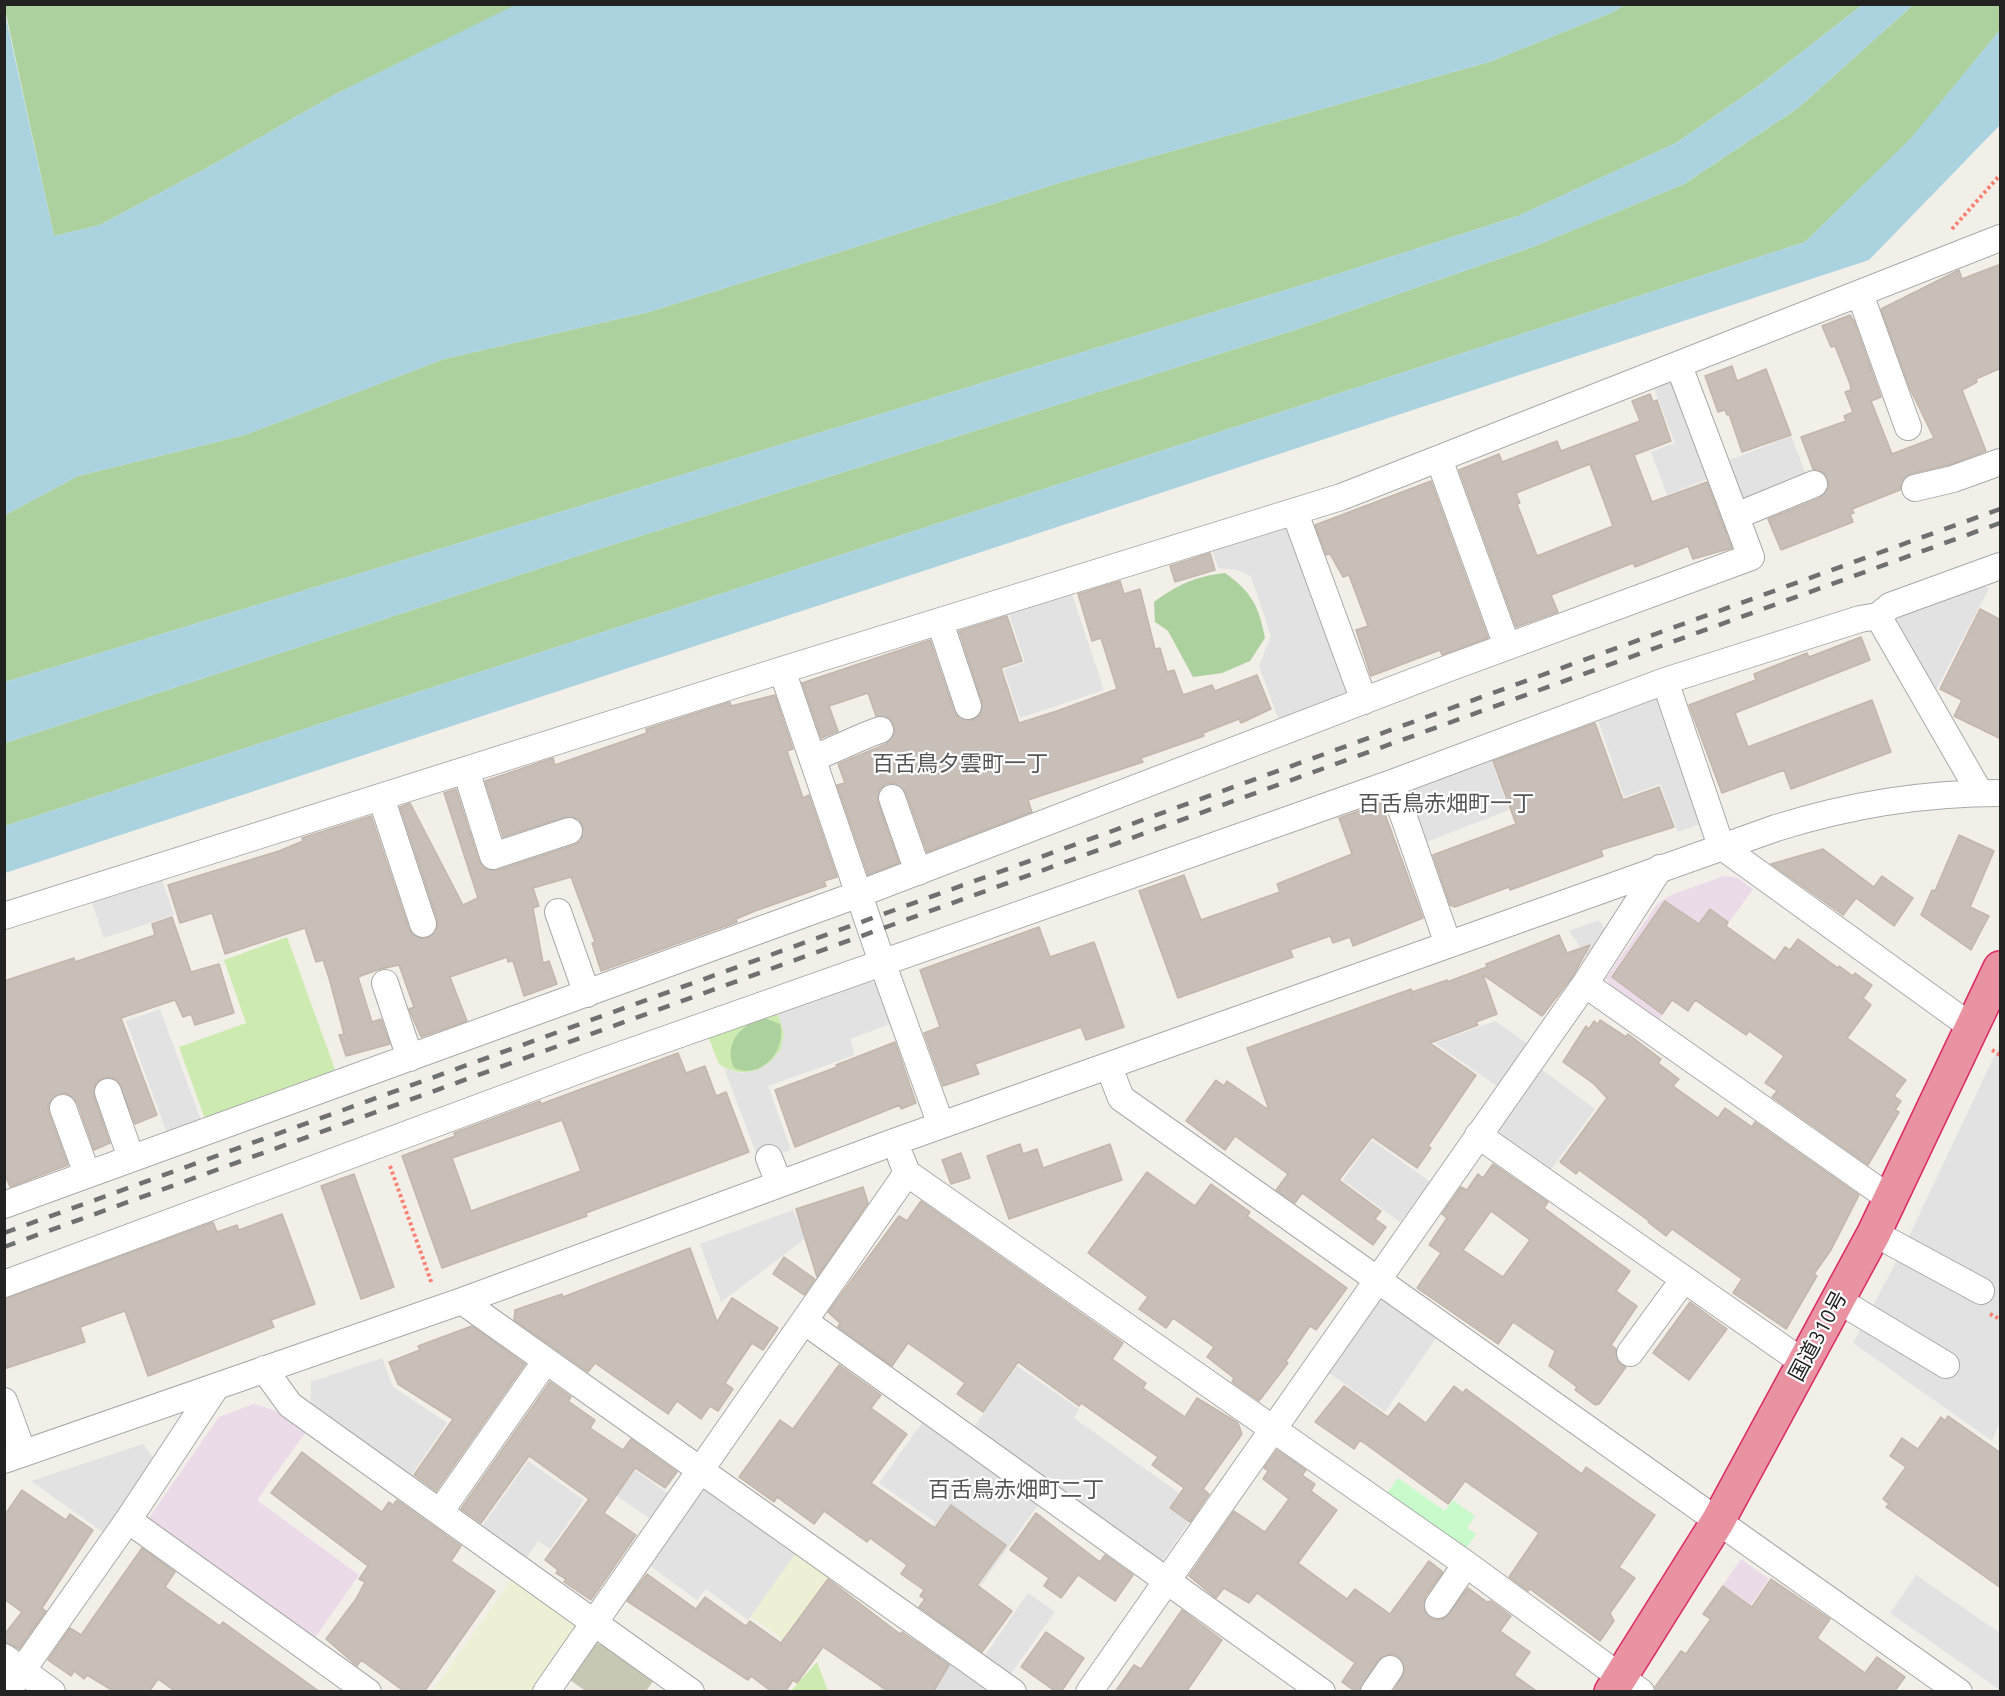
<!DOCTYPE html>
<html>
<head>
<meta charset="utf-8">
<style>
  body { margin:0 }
  #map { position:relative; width:2005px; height:1696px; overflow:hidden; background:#f2efe9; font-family:Ubuntu,sans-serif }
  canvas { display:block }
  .frame { position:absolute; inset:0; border:6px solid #222; pointer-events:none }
</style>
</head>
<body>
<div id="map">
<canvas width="2005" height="1696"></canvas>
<div class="frame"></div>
</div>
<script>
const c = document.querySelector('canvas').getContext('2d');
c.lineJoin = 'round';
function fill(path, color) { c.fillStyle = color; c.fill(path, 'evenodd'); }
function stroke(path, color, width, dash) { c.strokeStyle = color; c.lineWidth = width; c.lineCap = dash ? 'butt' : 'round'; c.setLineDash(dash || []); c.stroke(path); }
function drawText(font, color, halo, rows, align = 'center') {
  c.font = font + ' Ubuntu,"Noto Sans JP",sans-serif'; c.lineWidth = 4.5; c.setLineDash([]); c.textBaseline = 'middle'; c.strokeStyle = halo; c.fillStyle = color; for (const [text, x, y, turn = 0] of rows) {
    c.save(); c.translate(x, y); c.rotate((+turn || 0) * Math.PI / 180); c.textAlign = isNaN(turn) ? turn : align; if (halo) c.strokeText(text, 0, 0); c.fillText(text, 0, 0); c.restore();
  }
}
const residential = new Path2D(`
  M917,1636L987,1686L983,1691L878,1692Z`);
const industrial = new Path2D(`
  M1724,876L1738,878L1753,889L1658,1021L1612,988L1606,978L1658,903L1671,895Z
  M254,1404L274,1410L305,1433L257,1500L359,1575L314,1639L147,1521L219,1417Z
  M1741,1559L1769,1579L1751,1605L1723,1585Z`);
const construction = new Path2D(`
  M596,1643L603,1645L654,1680L646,1691L587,1692L570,1680Z`);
const farmland = new Path2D(`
  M798,1550L831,1573L783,1640L750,1616Z
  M511,1580L577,1628L532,1691L432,1692Z`);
const grass = new Path2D(`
  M287,937L337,1075L206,1122L179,1047L246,1023L224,960Z
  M777,1011C781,1023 788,1037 782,1049C770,1073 739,1079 719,1064L709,1039L710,1028Z
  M817,1662L828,1691H791Z`);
const forest = new Path2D(`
  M4,5H517L332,96L214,164L100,225L54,236Z
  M1625,5H1862L1761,84L1676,143L1518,216L1328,277L5,682V515L78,476L245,435L444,359L649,312L1062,182L1489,62L1611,13Z
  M1913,5H2000V30L1912,138L1805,242L5,826V743L596,550L1292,331L1530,248L1684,184L1798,108Z
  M1225,573C1252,592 1259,607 1265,638L1250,661L1222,673L1193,677L1168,631L1155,622L1154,602C1177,585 1196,576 1225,573Z
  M765,1018L780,1024C787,1051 761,1080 734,1068C723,1044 741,1023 765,1018Z`);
const park = new Path2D(`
  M1398,1478L1445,1511L1453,1500L1475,1516L1467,1528L1476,1534L1466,1549L1387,1493Z`);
const parking = new Path2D(`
  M1678,379L1715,476L1667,495L1651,452L1675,443L1654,388Z
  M1791,436L1807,477L1746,501L1738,496L1725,462Z
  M1291,526L1352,696L1280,723L1259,666L1271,636L1251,576L1237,570L1218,568L1212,550Z
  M1980,584L1989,588L1934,694L1893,625L1897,615Z
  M1072,594L1104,690L1020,718L1004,670L1025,662L1009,614Z
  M1657,692L1702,814L1700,824L1678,832L1660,784L1624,797L1595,711Z
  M1488,751L1509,810L1421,844L1403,787Z
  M161,877L174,915L104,938L91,900Z
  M1599,920L1606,931L1588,958L1569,931Z
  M867,980L879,985L893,1023L850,1039L855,1055L768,1086L791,1150L759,1161L724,1068L741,1073L758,1070L771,1061L781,1049L784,1033L777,1011Z
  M160,1009L202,1123L168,1136L126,1021Z
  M1495,1021L1528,1044L1497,1086L1435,1043Z
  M1999,1046L2000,1421L1992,1441L1853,1343L1903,1249Z
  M1541,1069L1595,1109L1550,1171L1501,1136L1498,1129Z
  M1372,1140L1430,1182L1400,1222L1343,1180Z
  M793,1210L806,1238L721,1302L700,1244Z
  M1387,1298L1439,1334L1385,1412L1326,1371L1378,1299Z
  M382,1358L393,1387L447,1423L410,1477L311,1405V1382Z
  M1017,1366L1079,1409L1074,1418L1179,1493L1169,1508L1189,1522L1161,1563L972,1430Z
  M924,1420L1040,1502L979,1588L919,1545L935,1522L879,1483Z
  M143,1444L155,1460L104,1533L31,1481Z
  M616,1457L670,1495L652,1520L598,1483Z
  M528,1461L584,1500L550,1549L538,1541L525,1560L481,1528Z
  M708,1484L798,1550L748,1620L706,1589L697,1600L649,1565Z
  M1916,1575L2000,1633V1690L1890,1613Z
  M1028,1593L1055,1612L1010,1675L984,1657Z`);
const water = new Path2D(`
  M517,4H1625V5L1611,13L1489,62L1062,182L649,312L444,359L245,435L78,476L5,515V13L54,236L100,225L214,164L332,96Z
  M1862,5H1913L1798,108L1684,184L1530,248L1292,331L596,550L5,743V682L1328,277L1518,216L1676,143L1761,84Z
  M2000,30V125L1869,260L5,873V826L1805,242L1911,138Z`);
const building = new Path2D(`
  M2001,264V368L1976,379L1977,382L1962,390L1986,451L1949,465L1911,474L1904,478L1900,490L1852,509L1854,513L1850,514L1853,522L1781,550L1768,519L1820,498L1829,487L1824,473L1813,469L1801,437L1846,421L1844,416L1853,412L1845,392L1851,390L1850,384L1835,346L1831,347L1822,326L1850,315L1854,321L1881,397L1871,401L1892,454L1934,438L1910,389L1881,309L1959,270L1962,279Z
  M1732,366L1737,381L1766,369L1791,435L1742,452L1729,414L1727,415L1725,410L1718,412L1705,376Z
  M1650,394L1653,402L1657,400L1671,441L1634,455L1652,502L1707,482L1732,548L1693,559L1688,546L1635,567L1633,563L1551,595L1558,612L1516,627L1459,470L1499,454L1502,462L1557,441L1561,451L1640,421L1632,401ZM1590,464L1613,526L1537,556L1517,504L1520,503L1516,493Z
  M1431,481L1488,638L1442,655L1440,650L1371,676L1356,630L1368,626L1349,575L1343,577L1330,554L1326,555L1315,525Z
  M1210,553L1215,570L1175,582L1170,566Z
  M1120,581L1124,594L1140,589L1155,649L1160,648L1167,672L1174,670L1183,695L1212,685L1215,691L1257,675L1271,709L1241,723L1239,719L1203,733L1204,736L1141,758L1143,762L1028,800L1032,812L927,852L906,793L895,783L886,784L880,789L878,802L899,863L868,875L837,785L845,783L838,764L886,744L895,733L894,726L889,718L876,716L868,693L829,706L838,731L821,738L802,683L930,640L954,711L959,718L972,720L980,715L982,702L959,631L1007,616L1022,661L1001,668L1019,723L1057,711L1117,689L1101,638L1092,641L1078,594Z
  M1980,609L2001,620V739L1954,716L1962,700L1940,689Z
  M1861,637L1870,660L1735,713L1748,747L1872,700L1891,752L1791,789L1784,770L1722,793L1689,705L1756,680L1754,674L1807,653L1809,657Z
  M775,695L793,749L787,751L803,798L809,795L837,877L824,881L826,886L755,911L736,919L737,922L601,971L592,943L595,942L571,877L533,888L539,906L533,908L543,963L549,961L557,984L524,996L513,961L508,962L507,957L450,977L467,1021L421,1037L409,1009L414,1007L399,965L380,969L358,977L372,1022L381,1019L390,1044L346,1056L339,1035L344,1034L329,978L323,960L316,962L305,928L225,954L212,913L180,923L168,885L279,851L303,841L302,838L371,816L409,929L419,938H428L437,928V919L400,807L410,803L463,905L478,898L444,793L456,789L479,861L489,870H498L574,845L581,841L583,827L579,819L565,817L503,837L485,781L553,758L555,765L647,733L646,729L730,702L731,706Z
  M1595,723L1623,800L1659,787L1674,827L1601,850L1603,856L1510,890L1509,887L1455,907L1450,905L1433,855L1516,824L1493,761Z
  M1381,803L1423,918L1353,946L1350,937L1333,943L1330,936L1290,950L1293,957L1178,998L1139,891L1184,875L1201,920L1280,892L1277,884L1352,854L1339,818Z
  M1959,835L1994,851L1970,907L1989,916L1971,950L1921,915L1932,890L1935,891Z
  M1823,849L1874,887L1882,876L1913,898L1894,926L1856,898L1843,915L1771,864Z
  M1665,901L1699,924L1710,909L1728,922L1726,926L1775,961L1785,947L1790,950L1798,939L1838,968L1839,966L1853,976L1855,973L1872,985L1863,998L1871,1005L1847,1038L1906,1080L1894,1096L1901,1101L1895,1110L1899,1112L1868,1165L1772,1097L1777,1091L1765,1083L1784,1056L1749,1031L1746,1035L1695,1000L1688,1011L1672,1000L1662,1014L1612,977Z
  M172,917L191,972L219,964L234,1013L195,1025L191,1014L183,1017L175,1000L121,1018L157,1115L135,1124L118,1081L110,1077L103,1078L96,1083L94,1096L110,1143L94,1150L77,1102L66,1093L57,1094L48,1105L49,1113L68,1165L10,1187L4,1172V981L74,958L75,962L155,935L152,924Z
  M1039,927L1050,957L1094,942L1124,1027L1086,1040L1081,1027L975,1064L979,1074L943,1086L924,1033L940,1027L920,970Z
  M1559,935L1567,953L1590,945L1573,976L1542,1016L1483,975L1497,1014L1476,1022L1478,1025L1430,1043L1476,1075L1428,1146L1431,1148L1417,1168L1372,1137L1339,1180L1381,1211L1375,1219L1386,1227L1373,1245L1302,1193L1295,1203L1276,1190L1288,1174L1235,1136L1225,1150L1186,1121L1216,1080L1224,1086L1227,1081L1269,1110L1247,1048L1411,989L1412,992L1447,980V982L1487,967L1486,964Z
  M1600,1020L1626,1037L1628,1034L1661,1059L1658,1063L1679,1079L1673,1086L1718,1118L1725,1108L1752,1127L1755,1122L1859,1195L1831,1250L1814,1274L1817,1276L1786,1329L1733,1293L1742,1279L1672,1229L1666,1236L1648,1222L1649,1221L1579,1170L1576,1174L1560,1162L1607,1098L1594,1084L1563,1062L1586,1026L1589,1029L1594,1021L1598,1024Z
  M895,1042L916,1103L901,1109L900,1105L795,1147L775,1090L837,1067L836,1065Z
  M678,1053L686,1073L705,1066L716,1096L726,1092L749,1152L586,1213L587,1216L442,1268L402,1156L455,1136L454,1133L540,1101L541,1104ZM562,1120L581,1171L471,1211L452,1158Z
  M1020,1144L1023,1154L1037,1149L1043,1168L1110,1144L1122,1180L1009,1219L987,1156Z
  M961,1153L970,1178L951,1184L942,1160Z
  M1493,1164L1548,1202L1544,1208L1630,1271L1616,1291L1637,1306L1611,1345L1616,1349L1617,1360L1626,1367L1599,1404L1595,1405L1575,1390L1577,1387L1549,1366L1555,1351L1513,1322L1498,1344L1417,1288L1441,1253L1429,1245L1447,1218L1442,1214L1461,1187L1467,1190L1478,1174L1483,1178ZM1491,1211L1530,1240L1503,1277L1463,1250Z
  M1147,1172L1195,1206L1211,1184L1250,1212L1247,1216L1347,1288L1316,1330L1310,1326L1286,1361L1288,1363L1259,1401L1232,1382L1234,1378L1207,1357L1214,1347L1173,1318L1166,1328L1139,1309L1148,1297L1088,1253Z
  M354,1174L394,1287L361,1299L321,1186Z
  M863,1187L868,1203L817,1277L796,1209Z
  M921,1201L1123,1343L1112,1359L1146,1383L1143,1388L1185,1417L1197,1398L1238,1423L1242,1434L1203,1489L1209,1494L1190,1522L1170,1508L1184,1488L1152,1465L1158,1457L1081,1403L1079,1406L1018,1362L983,1412L957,1394L965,1383L908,1343L892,1366L838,1327L840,1323L828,1312L899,1216L907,1221Z
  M282,1214L315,1304L271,1320L274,1327L148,1376L125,1311L80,1327L85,1342L4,1369V1299L213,1222L217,1232L237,1225L239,1230Z
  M690,1248L717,1322L732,1298L778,1328L763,1350L752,1343L725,1383L733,1389L718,1411L710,1406L701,1419L677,1401L668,1414L595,1363L588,1372L514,1320L515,1310L562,1294L563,1297Z
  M784,1257L815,1279L804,1295L773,1274Z
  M1690,1302L1727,1329L1689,1380L1653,1353Z
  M472,1326L525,1364L436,1491L414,1475L453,1419L398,1384L389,1362L420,1350L418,1346Z
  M839,1365L881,1395L871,1408L907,1434L871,1483L935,1528L951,1505L1006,1545L977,1585L1012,1611L982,1652L919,1607L925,1599L920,1596L924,1590L901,1574L907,1565L870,1538L867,1542L824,1511L814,1524L777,1497L774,1502L739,1477L780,1420L793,1429Z
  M550,1382L571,1397L568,1401L595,1420L590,1428L623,1450L631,1439L677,1472L665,1488L635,1468L604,1513L636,1535L591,1600L564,1582L566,1579L556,1573L558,1570L545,1560L589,1499L529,1456L481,1523L461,1509Z
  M1344,1386L1388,1417L1399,1403L1426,1423L1454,1386L1463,1393L1466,1389L1582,1474L1586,1467L1655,1515L1619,1567L1635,1578L1610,1613L1614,1621L1600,1641L1530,1589L1528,1591L1509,1577L1539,1533L1465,1481L1448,1504L1360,1440L1354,1449L1315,1422Z
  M1948,1416L2001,1453V1588L1886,1507L1889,1504L1883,1499L1906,1467L1890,1456L1902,1438L1918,1449L1941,1417L1945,1421Z
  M1277,1450L1306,1470L1302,1475L1315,1484L1311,1491L1337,1510L1298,1563L1347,1599L1355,1589L1390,1614L1429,1561L1443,1572L1425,1597V1612L1436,1620L1445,1618L1468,1588L1487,1602L1491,1601L1511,1616L1500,1631L1530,1652L1514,1675L1538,1692H1393L1405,1670L1399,1657L1391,1654L1378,1660L1359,1692H1356L1342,1682L1355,1663L1257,1593L1249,1603L1224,1588L1216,1598L1189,1576L1234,1511L1265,1532L1289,1499L1263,1479L1268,1471L1264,1468Z
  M302,1452L382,1512L389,1502L393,1505L397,1500L461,1546L451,1561L495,1591L424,1692H405L361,1660L357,1666L326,1639L356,1599L365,1582L359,1579L368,1566L271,1493Z
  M22,1490L66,1520L70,1514L93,1530L42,1608L46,1611L19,1649L4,1642V1635L22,1612L4,1599V1516Z
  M1036,1513L1100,1562L1105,1555L1133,1575L1115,1601L1078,1575L1061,1598L1044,1586L1049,1578L1010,1550Z
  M142,1548L175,1572L165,1587L220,1626L223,1622L320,1692H176L158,1679L149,1692H115L87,1675L84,1679L74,1671L71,1676L48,1660L70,1628L81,1635Z
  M647,1574L696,1609L705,1597L746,1626L750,1621L781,1643L828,1579L900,1634L902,1632L949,1665L933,1692H889L823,1647L797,1683L793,1680L785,1692H772L751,1676L748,1680L627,1601Z
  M1771,1579L1830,1619L1817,1638L1865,1673L1877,1657L1905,1677L1894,1692H1656L1655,1687L1681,1651L1686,1654L1711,1619L1703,1614L1723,1586L1752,1607Z
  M1182,1610L1222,1640L1186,1692H1115L1134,1665L1141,1669Z
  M1046,1632L1084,1658L1061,1692H1056L1021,1667Z`);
const path = new Path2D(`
  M1952,229L2000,175
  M1992,1050L2000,1055
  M390,1166L432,1284
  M1990,1314L2000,1319`);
const minor = new Path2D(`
  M1860,294L1908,427
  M1439,459L1507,646
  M1915,488L1953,479L2000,462
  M1295,513L1364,701
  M1736,516L1814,484
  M1878,616L1890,606L2000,566
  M940,622L968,706
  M782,670L882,962L941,1125
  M1665,681L1721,846L1973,1028
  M812,758C836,750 856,738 880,730
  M466,770L493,856L569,831
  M1392,783L1448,944
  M381,797L423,924
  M892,798L918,872
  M558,912L587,994
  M4,916L782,670L1341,497L2000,238
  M385,983L410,1058
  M1585,984L1892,1200
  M1109,1067L1121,1098L1959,1692
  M108,1092L131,1158
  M63,1108L87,1174
  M1478,1135L1804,1363
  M769,1158L779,1183
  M907,1173L1466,1564L1641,1692
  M4,1205L859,894L1449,668L1751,557L1679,366
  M1874,1233L1981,1291
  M4,1284L601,1062L1392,783L1665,681L1860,619L1878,616L1980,793
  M1838,1300L1946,1365
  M462,1301L1013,1692
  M804,1321L1322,1692
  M1630,1353L1684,1279
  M264,1369L290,1405L691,1692
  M4,1401L23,1453
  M4,1460L462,1301L894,1142L1776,828C1849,805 1924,793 2000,793
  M440,1512L545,1362
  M128,1520L368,1692
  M1438,1605L1466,1564
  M4,1657L52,1692
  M7,1692L128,1520L216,1387
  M546,1692L907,1173L901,1158
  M1089,1692L1585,984L1660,868
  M1374,1692L1390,1669`);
const highway = new Path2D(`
  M1611,1692L1718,1521L1874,1233L2000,968`);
const rail = new Path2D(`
  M4,1233L2000,509
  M4,1247L2000,523`);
const streetNames = [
  ["国道310号",1818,1336,-62]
];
const neighbourhoodNames = [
  ["百舌鳥夕雲町一丁",960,764],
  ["百舌鳥赤畑町一丁",1446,804],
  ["百舌鳥赤畑町二丁",1016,1490]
];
fill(residential, '#e0dfdf');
fill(industrial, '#ebdbe8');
fill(construction, '#c7c7b4');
fill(farmland, '#eef0d5');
fill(grass, '#cdebb0');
fill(forest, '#add19e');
fill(park, '#c8facc');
fill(parking, '#e2e2e2');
fill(water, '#aad3df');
fill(building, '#c7bfb8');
stroke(building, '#c4b6ab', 1.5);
stroke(minor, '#a9a9a9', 28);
stroke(highway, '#dc2a67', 36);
stroke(path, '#fa8072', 4, [3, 3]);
stroke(minor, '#fff', 26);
stroke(highway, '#e892a2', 33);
stroke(rail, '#707070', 4.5, [12, 12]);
drawText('21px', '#222', '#fff', streetNames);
drawText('22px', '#555', '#fff', neighbourhoodNames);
</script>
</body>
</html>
